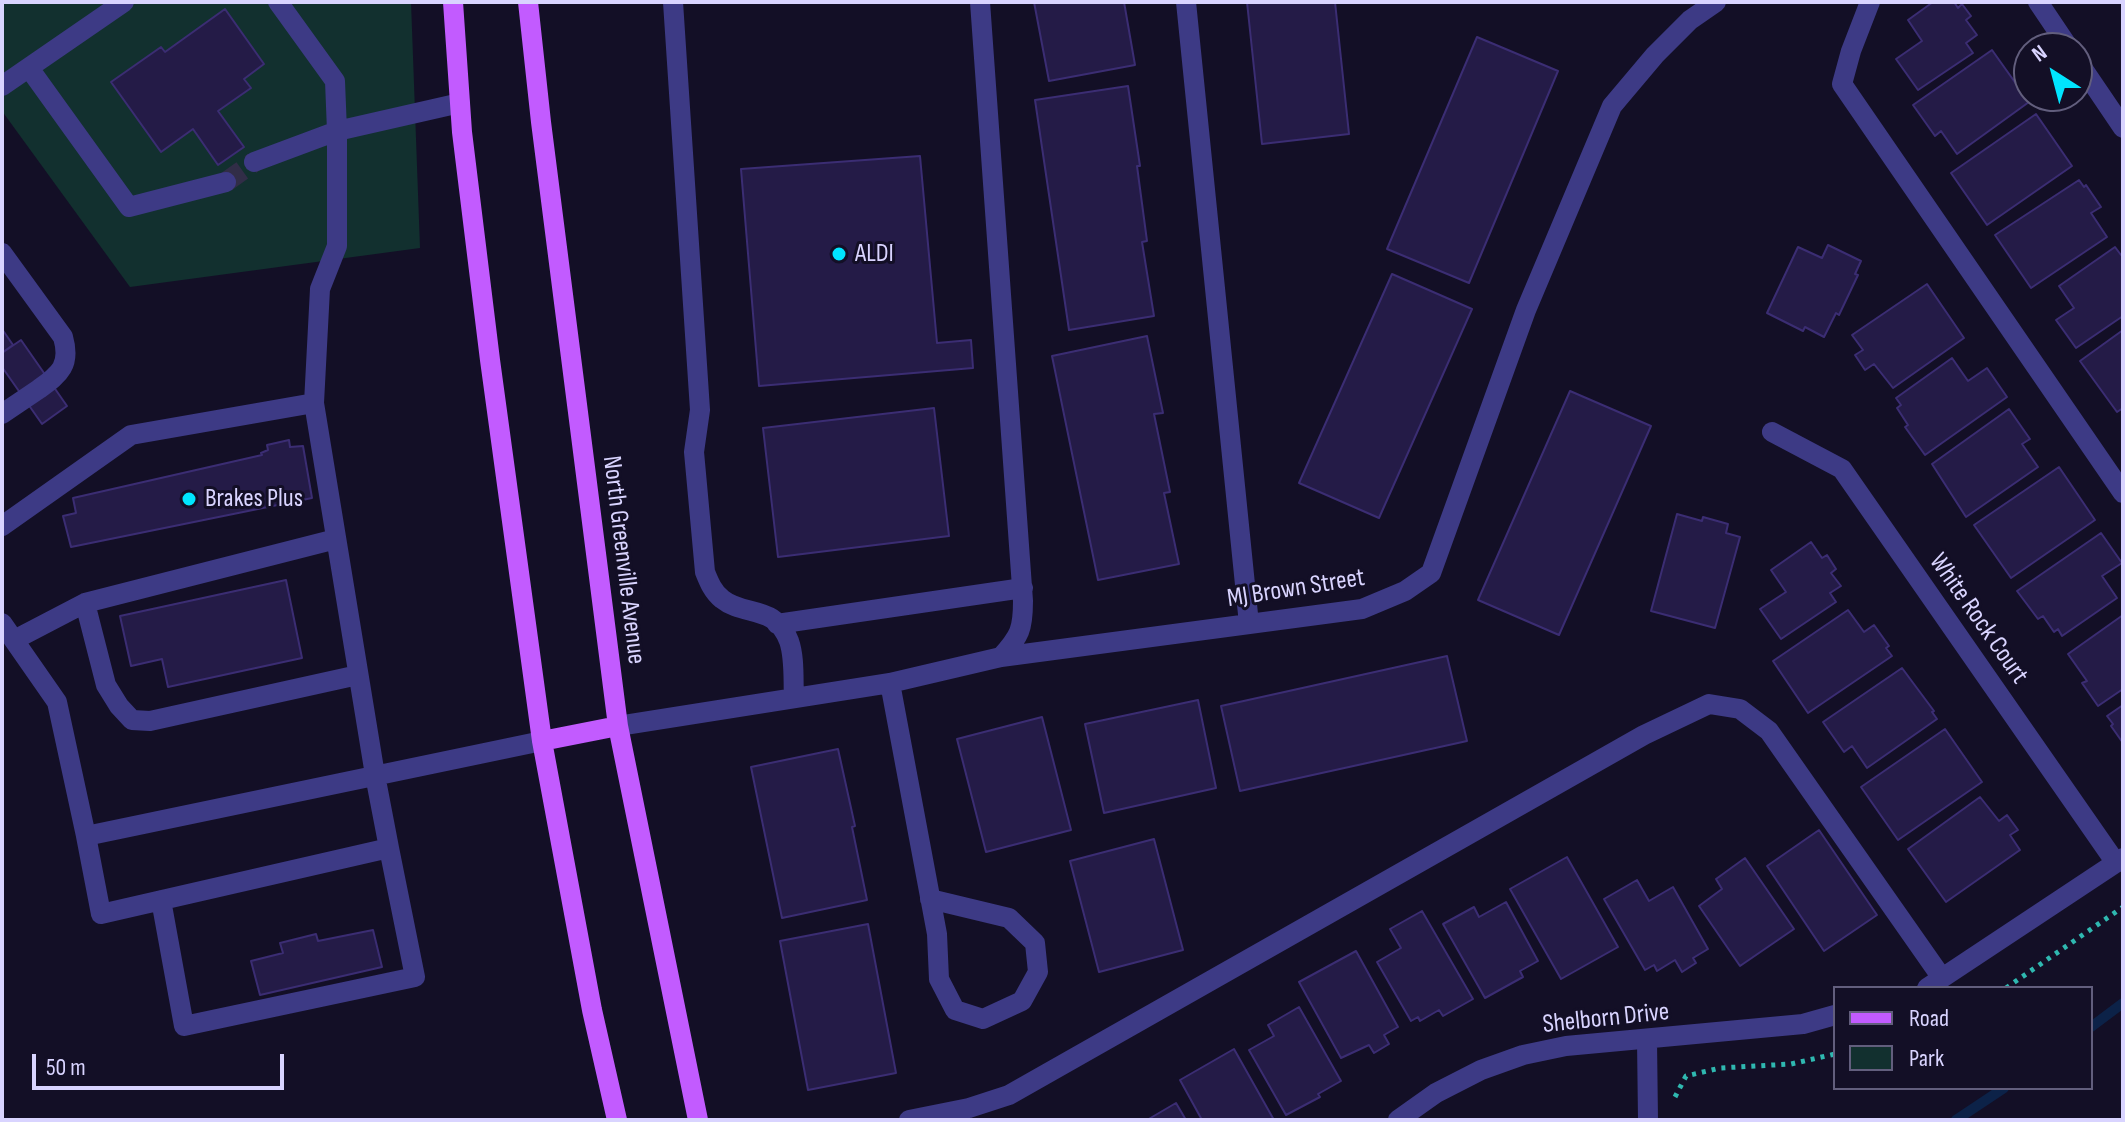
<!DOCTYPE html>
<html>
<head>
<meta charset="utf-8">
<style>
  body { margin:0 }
  #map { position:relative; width:2125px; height:1122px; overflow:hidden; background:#130f26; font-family:"Sofia Sans Condensed",sans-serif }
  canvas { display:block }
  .frame { position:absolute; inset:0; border:4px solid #d9d4ff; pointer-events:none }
  .legend { position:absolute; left:1833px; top:986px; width:260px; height:104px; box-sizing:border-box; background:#130f26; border:2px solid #625e7d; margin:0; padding:10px 14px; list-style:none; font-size:24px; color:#d9d4ff }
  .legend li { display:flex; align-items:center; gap:16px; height:40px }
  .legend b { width:40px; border:2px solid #625e7d }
  .north { position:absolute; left:2013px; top:32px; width:80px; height:80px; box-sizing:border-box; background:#130f26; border:2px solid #625e7d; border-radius:50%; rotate:324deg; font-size:22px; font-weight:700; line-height:32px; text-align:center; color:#d9d4ff }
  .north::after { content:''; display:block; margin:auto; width:28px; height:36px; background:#00e5ff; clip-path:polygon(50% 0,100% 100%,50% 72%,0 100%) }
  .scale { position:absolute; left:32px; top:1054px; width:252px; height:36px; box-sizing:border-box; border:4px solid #d9d4ff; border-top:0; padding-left:10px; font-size:24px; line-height:28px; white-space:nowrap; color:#d9d4ff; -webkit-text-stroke:6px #130f26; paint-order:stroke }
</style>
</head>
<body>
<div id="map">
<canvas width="2125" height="1122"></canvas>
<div class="frame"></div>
<ul class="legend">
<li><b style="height:10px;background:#c25bff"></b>Road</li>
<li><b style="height:22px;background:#12302f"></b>Park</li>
</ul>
<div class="north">N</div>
<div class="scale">50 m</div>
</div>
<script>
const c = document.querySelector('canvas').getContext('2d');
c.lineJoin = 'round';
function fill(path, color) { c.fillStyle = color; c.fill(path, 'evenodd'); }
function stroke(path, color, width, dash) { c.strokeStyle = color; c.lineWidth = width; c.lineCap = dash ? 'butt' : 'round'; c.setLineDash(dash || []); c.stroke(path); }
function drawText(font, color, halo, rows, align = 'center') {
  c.font = font + ' "Sofia Sans Condensed",sans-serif'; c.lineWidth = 6; c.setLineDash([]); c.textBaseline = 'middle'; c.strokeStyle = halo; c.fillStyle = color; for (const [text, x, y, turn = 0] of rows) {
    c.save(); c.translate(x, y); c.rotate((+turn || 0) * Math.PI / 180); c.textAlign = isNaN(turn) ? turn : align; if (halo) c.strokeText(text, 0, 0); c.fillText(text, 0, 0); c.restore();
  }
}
const green = new Path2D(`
  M2,2H411L420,248L130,287L2,111Z`);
const stream = new Path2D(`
  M2091,1027L2123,1003
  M1956,1120L2004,1088`);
const building = new Path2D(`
  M1034,2H1124L1135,65L1049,81Z
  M1247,2H1335L1349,134L1262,144Z
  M1933,2H1954L1958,8L1962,4L1971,16L1966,20L1977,35L1966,43L1973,53L1918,90L1896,59L1922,41L1908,20Z
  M225,9L264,64L244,79L251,88L218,111L244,147L218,165L193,129L161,152L111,82L161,47L165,52Z
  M1477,37L1558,71L1469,283L1387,249Z
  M1992,50L2029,102L1957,154L1941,131L1935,136L1913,105Z
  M1128,86L1140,166H1137L1147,241L1142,242L1154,316L1069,330L1035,100Z
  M2036,114L2072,166L1987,225L1951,173Z
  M920,156L937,343L971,340L973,368L759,386L741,169Z
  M2079,180L2084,187L2086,185L2101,207L2091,213L2107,237L2031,288L1995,235Z
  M1828,245L1861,261L1855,274L1858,275L1839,315L1836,313L1824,337L1805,327L1803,331L1767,313L1798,247L1822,258Z
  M2115,247L2121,255L2123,253V316L2076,348L2056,320L2074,308L2059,286Z
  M1392,274L1472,309L1379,518L1299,483Z
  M1927,284L1964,338L1893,388L1874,364L1865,370L1855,355L1863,350L1852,335Z
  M2,329L13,345L3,352L2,350Z
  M2123,330V408L2117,412L2080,361Z
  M1147,336L1163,413L1154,414L1170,492L1164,493L1179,564L1098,580L1052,356Z
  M21,340L67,406L42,424L2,367V353Z
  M1952,358L1968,381L1987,368L2007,397L1925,455L1905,427L1908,425L1897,408L1901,405L1896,398Z
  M1570,391L1651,426L1559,635L1478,600Z
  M934,408L949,536L778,557L763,428Z
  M2009,409L2030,439L2022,444L2038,467L1966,517L1932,464Z
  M289,440L290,447L303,446L312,498L71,547L63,516L76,513L73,498L262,455L261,453L268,450L267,445Z
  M2059,467L2095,520L2011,578L1974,525Z
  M1677,514L1702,521L1703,517L1728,524L1726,533L1740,537L1715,628L1651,611Z
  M2101,533L2122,563L2102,576L2117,598L2062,636L2058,629L2054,632L2043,616L2038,619L2017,591Z
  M1811,542L1822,558L1827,555L1836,569L1831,573L1841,586L1830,593L1836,602L1781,639L1760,609L1786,592L1771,570Z
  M286,580L302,658L168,687L162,659L131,666L120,616Z
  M1848,610L1864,632L1874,625L1889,646L1886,648L1892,656L1808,713L1773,661Z
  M2123,615V689L2098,706L2082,683L2087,681L2068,654Z
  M1447,656L1467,741L1240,791L1221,706Z
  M1902,668L1934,711L1932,712L1937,719L1867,768L1852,746L1844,752L1823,722Z
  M1198,700L1216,788L1104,813L1085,724Z
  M2123,705V743L2111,726L2113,724L2107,716Z
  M1042,717L1071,830L986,852L957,739Z
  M1945,729L1982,782L1898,840L1861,787Z
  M838,749L855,826L852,827L867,900L782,918L751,767Z
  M1980,797L1999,821L2007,815L2018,830L2010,835L2020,850L1946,902L1908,849Z
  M1819,830L1877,915L1824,951L1767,866Z
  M1154,839L1183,950L1099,972L1070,861Z
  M1567,857L1618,947L1561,979L1510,889Z
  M1745,858L1794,929L1740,966L1699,906L1722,889L1716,879Z
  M1637,880L1649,901L1673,887L1708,949L1693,958L1696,963L1682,972L1675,960L1657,971L1654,965L1645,970L1604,899Z
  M1506,902L1538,961L1520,971L1523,977L1485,998L1443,924L1474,907L1479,917Z
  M1422,911L1473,999L1443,1016L1439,1010L1420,1021L1418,1017L1411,1021L1377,962L1401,948L1390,929Z
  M868,924L896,1073L808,1090L780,941Z
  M373,930L382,967L260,995L251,961L283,953L280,943L316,934L318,941Z
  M1356,951L1398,1027L1384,1035L1389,1044L1374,1053L1369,1045L1341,1058L1299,982Z
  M1299,1007L1341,1081L1318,1094L1320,1097L1286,1115L1249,1050L1274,1036L1268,1025Z
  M1234,1049L1274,1120H1202L1180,1080Z
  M1176,1103L1186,1120H1147Z`);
const minorTunnel = new Path2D(`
  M226,182L254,162`);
const path = new Path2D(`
  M2006,988L2123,907
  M1675,1097L1686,1076L1720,1068L1791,1064L1835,1054`);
const minor = new Path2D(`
  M278,2L335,81L337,131L460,103
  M673,2L700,410L694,452L705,572C709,582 713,592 722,599C744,617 775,604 789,641C795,658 793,680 794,698
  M980,2L1023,601C1023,629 1020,636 1001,657
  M1186,2L1249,624
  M1870,2L1851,51L1842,84L2123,493
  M2038,2L2069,48
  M2077,60L2123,128
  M29,68L129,207L226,182
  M2,86L124,2
  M254,162L337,131V246L320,289L314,403
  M2,253L63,337C71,365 60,374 39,389C27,397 14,406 2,414
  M1772,432L1842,469L2116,863
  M2,526L131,435L314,403L375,775L389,848L101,914L86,836
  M85,603L106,685L119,706L132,720L150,721L358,675
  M2,623L57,702L86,836L542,741
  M777,624L1023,588
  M14,640L85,603L336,539
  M890,683L937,934L939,979L955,1010L983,1019L1022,1001L1038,972L1035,943L1009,918L930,899
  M618,726L890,683L1001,657L1362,609L1405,591L1431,573L1526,310L1612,106L1655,55L1690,20L1716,2
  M161,900L184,1026L415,977L389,848
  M1927,988L2123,858
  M1647,1040L1648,1120
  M909,1120L969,1108L1009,1095L1644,735L1709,704L1740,709L1769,731L1942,978
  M1398,1120L1436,1093L1481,1070L1523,1055L1566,1046L1803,1024L1835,1015`);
const major = new Path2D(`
  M453,2L462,132L490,360L542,741L592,1010L617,1120
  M528,2L541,122L618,726L698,1120
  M542,741L618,726`);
const markers = [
  [839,254,8,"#00e5ff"],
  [189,499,8,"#00e5ff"]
];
const poiNames = [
  ["ALDI",855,254],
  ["Brakes Plus",205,499]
];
const streetNames = [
  ["North Greenville Avenue",623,560,83],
  ["MJ Brown Street",1296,589,-9],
  ["White Rock Court",1978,619,55],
  ["Shelborn Drive",1606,1019,-6]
];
fill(green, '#12302f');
stroke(stream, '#0c2248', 10);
fill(building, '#241b47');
stroke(building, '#3b2d73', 2);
stroke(minorTunnel, '#312d47', 20, [20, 10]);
stroke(path, '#2fb8b0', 5, [4, 6]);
stroke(minor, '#3d3a85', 20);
stroke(major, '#c25bff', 20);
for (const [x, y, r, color] of markers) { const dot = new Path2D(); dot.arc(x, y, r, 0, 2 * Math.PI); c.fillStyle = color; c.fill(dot); stroke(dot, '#130f26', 3); }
drawText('26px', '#d9d4ff', '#130f26', poiNames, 'left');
drawText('26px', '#d9d4ff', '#130f26', streetNames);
</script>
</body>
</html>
